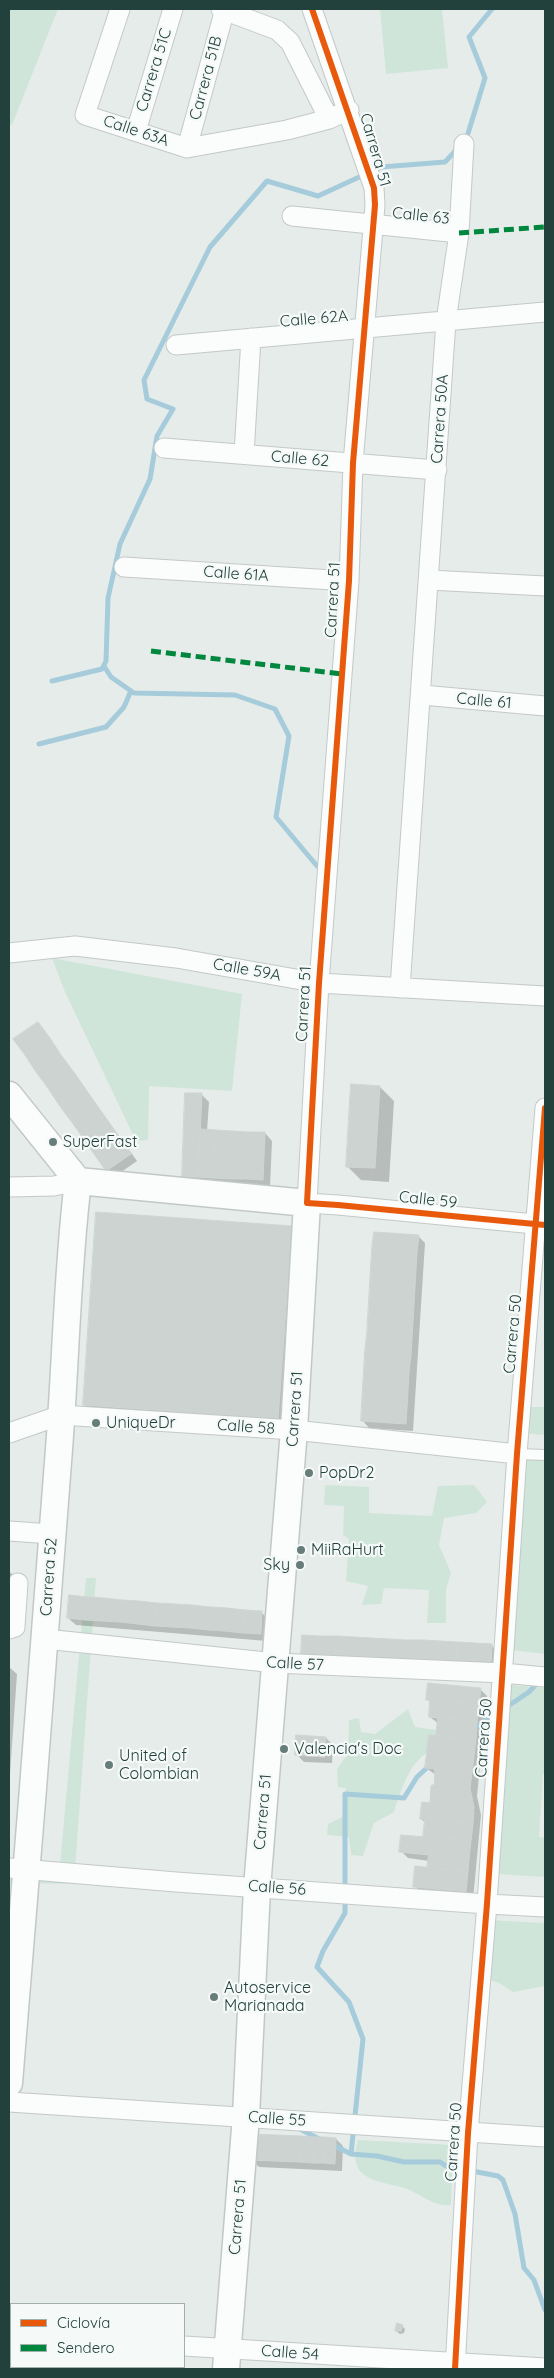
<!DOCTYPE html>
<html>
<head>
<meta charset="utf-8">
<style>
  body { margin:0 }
  #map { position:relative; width:554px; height:2378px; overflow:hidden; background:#e6ecea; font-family:Quicksand,sans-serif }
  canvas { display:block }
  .frame { position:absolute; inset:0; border:10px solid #22413d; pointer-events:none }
  .legend { position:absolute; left:10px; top:2303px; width:175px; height:65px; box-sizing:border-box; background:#f5faf8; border:1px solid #a1b0ad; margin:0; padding:6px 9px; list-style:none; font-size:15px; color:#22413d }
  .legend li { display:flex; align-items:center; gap:10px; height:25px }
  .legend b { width:25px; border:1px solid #a1b0ad }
</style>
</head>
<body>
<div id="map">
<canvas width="554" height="2378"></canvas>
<div class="frame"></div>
<ul class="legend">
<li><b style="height:6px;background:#e8590c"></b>Ciclovía</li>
<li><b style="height:6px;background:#00873e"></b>Sendero</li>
</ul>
</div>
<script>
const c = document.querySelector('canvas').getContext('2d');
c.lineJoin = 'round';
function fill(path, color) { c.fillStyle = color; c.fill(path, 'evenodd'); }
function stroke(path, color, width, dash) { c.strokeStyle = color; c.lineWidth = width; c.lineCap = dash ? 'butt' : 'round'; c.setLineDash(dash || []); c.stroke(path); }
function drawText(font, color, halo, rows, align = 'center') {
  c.font = font + ' Quicksand,sans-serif'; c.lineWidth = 4.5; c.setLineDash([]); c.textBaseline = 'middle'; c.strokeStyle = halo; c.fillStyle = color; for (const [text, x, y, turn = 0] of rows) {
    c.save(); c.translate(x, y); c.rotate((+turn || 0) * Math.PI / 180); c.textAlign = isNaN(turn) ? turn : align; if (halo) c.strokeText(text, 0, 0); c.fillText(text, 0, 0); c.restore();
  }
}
const green = new Path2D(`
  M9,9H58L12,125L9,124Z
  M380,9H442L448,68L386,74Z
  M52,958L242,994L232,1091L149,1086L148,1140L136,1141L65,992Z
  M524,1407H545V1435L522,1433Z
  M520,1451L545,1453V1654L511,1650Z
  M325,1485L369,1487V1513L432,1516L438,1486L474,1485L487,1502L476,1513L444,1518L439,1545L451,1573L446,1590V1623H427L429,1590L384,1588L381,1604L362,1605L368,1586L346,1581L349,1539L343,1535L344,1506L324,1505Z
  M86,1578H96L74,1884L9,1883V1870L60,1865Z
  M511,1685L545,1688V1774H543L539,1837L545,1838V1877L498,1874Z
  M408,1709L415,1727L437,1730L435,1748C410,1759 402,1787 394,1812L374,1823L363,1856L351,1855L349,1837L327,1835L328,1824L342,1817L346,1788L338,1787L337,1769L348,1754L349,1720L359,1718L361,1732L375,1734Z
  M488,1920L545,1923V1986L513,1992L499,1983L486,1979Z
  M358,2140L453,2145L451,2205C432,2207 421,2193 404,2188C376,2180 346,2180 358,2140Z`);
const shadow = new Path2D(`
  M38,1023L137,1161L114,1177L107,1170Z
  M380,1087L394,1101L389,1182L361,1180L347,1166Z
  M201,1094L209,1102L207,1131L265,1133L272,1141L270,1187L190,1183L183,1176Z
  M291,1227L305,1241L292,1433L98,1419L84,1405Z
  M418,1236L425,1243L413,1431L369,1428L362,1420Z
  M9,1571L14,1576L9,1632Z
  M262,1613L269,1620L267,1641L76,1625L68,1618Z
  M491,1645L498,1652V1670L309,1661L302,1653Z
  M9,1667L17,1674L9,1789Z
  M480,1689L487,1696L477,1796L481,1815L473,1899L422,1893L415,1886L428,1869L429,1861L408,1858L401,1851L424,1838L426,1823L421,1819L431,1805L437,1785L436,1775L426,1768L437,1736L439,1724L430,1717L431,1703L428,1699Z
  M326,1738L333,1745L332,1763L304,1762L297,1755Z
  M336,2139L343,2146L342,2171L259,2167L252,2160Z
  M402,2326L405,2329L404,2333L400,2334L396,2331Z`);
const stream = new Path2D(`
  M466,140L485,78L469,37L492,9
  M104,666L111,677L134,693L235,695L275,709L289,736L276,817L317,866
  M52,681L102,669L106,661L108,598L120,544L150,479L157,436L173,409L147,399L144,380L210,247L267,181L318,196L381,167L445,162L458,148
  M39,744L106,727L124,707L130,693
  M505,1708L529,1692L539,1681
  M472,1730L494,1715
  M298,2128L321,2140
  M331,2144L351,2154L377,2156L404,2162H440L446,2166L498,2176L503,2180L515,2214L524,2268L534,2280L545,2310
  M351,2154L363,2039L349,2002L317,1967L323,1951L345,1913V1794L404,1798L417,1777L431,1764`);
const building = new Path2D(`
  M38,1022L50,1038L25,1055L13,1039Z
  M50,1038L61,1055L36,1072L25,1055Z
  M61,1055L73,1071L48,1088L36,1072Z
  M73,1071L85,1088L59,1105L48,1088Z
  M351,1084L380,1086L375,1168L346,1167Z
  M85,1088L96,1104L71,1121L59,1105Z
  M185,1093H202L198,1177H182Z
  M96,1104L108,1121L83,1138L71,1121Z
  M108,1121L119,1137L94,1154L83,1138Z
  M200,1129L216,1130L214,1178L198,1177Z
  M216,1130L233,1131L231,1179L214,1178Z
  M233,1131L249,1132L247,1179H231Z
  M249,1132H265L263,1180L247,1179Z
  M119,1137L131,1154L106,1171L94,1154Z
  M96,1212L292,1226L278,1419L83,1405Z
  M374,1232L419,1235L417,1252L372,1249Z
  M372,1249L417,1252L416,1269L371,1266Z
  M371,1266L416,1269L415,1287L370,1283Z
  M370,1283L415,1287L414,1304L369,1300Z
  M369,1300L414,1304L413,1321L368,1318Z
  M368,1318L413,1321L412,1338L367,1335Z
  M367,1335L412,1338L411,1355L365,1352Z
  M365,1352L411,1355L409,1372L364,1369Z
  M364,1369L409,1372L408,1390L363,1386Z
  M363,1386L408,1390L407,1407L362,1403Z
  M362,1403L407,1407L406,1424L361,1421Z
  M69,1595L87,1597L85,1620L67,1618Z
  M87,1597L104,1598L102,1621L85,1620Z
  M104,1598L122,1600L120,1622L102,1621Z
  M122,1600L139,1601L138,1624L120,1622Z
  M139,1601L157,1603L155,1626L138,1624Z
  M157,1603L175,1604L173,1627L155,1626Z
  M175,1604L192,1605L190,1628L173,1627Z
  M192,1605L210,1607L208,1630L190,1628Z
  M210,1607L227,1608L225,1631L208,1630Z
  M227,1608L245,1610L243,1633L225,1631Z
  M245,1610L262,1611L261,1634L243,1633Z
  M302,1635L319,1636L318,1655L301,1654Z
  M319,1636H337L336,1656L318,1655Z
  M337,1636L354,1637L353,1657L336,1656Z
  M354,1637L371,1638L370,1657H353Z
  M371,1638L388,1639L387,1658L370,1657Z
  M388,1639L406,1640L405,1659L387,1658Z
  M406,1640H423L422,1660L405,1659Z
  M423,1640L440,1641L439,1660H422Z
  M440,1641L457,1642V1661L439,1660Z
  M457,1642L475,1643L474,1662L457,1661Z
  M475,1643L492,1644L491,1663L474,1662Z
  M428,1683L481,1688L479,1705L426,1700Z
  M430,1700L479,1705L477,1722L429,1717Z
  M438,1718L477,1722L476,1739L436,1735Z
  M296,1735L326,1737L325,1757L295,1755Z
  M429,1735L476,1739L474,1756L427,1752Z
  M427,1752L474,1756L472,1773L425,1768Z
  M435,1769L472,1773L470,1788L435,1784Z
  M435,1784L470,1788L474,1807L430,1803L431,1786Z
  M422,1802L474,1807L473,1824L420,1819Z
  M425,1820L473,1824L471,1841L423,1837Z
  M401,1835L471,1841L469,1859L399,1852Z
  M429,1855L469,1859L468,1872L427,1868Z
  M415,1866L468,1872L466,1892L413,1887Z
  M252,2134L301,2136L300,2162L251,2160Z
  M301,2136L314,2137L313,2163L300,2162Z
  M314,2137H325L324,2163H313Z
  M325,2137L336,2138L335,2164L324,2163Z
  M397,2323L403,2325L401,2331H395Z`);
const service = new Path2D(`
  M517,1454L545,1455`);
const minor = new Path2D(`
  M120,9L85,115L187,148L287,130L329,119L349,110
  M221,9L277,30L290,42L329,119
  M312,9L374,188L375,205L353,463L349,581L319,983L307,1203L338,1205L545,1225
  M136,131L173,9
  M187,148L225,9
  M292,216L459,233
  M176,345L545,312
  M164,448L437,470
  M244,454L251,338
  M124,567L349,581
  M429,580L545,586
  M422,695L545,706
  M9,953L75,946L176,958L319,983L545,996
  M400,988L446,321L459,233L464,144
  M9,1187L54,1186L78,1181
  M9,1433L61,1415L294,1430L517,1454
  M9,1531L52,1534
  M9,1629L15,1627L18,1583
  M45,1639L276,1663L503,1673L545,1677
  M9,1868L176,1882L487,1904L545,1907
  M9,2102L545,2137
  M9,2334H11
  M184,2346L545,2368
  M455,2369L468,2133L487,1904L517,1454L545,1108`);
const secondary = new Path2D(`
  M9,1095L78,1181C67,1270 66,1360 59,1449C43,1660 27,1872 9,2083
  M78,1181L307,1203L294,1430L257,1888L246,2116L226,2369`);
const quiet = new Path2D(`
  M459,233L545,227
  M151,651L342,674`);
const cycleway = new Path2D(`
  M312,9L374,188L375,205L353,463L349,581L319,983L307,1203L338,1205L545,1225
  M455,2369L468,2133L487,1904L517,1454L545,1108`);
const markers = [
  [53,1142,5,"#677d7a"],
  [96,1423,5,"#677d7a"],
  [309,1473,5,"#677d7a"],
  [301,1550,5,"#677d7a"],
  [300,1565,5,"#677d7a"],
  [284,1749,5,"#677d7a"],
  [109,1765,5,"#677d7a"],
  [214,1997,5,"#677d7a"]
];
const streetNames = [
  ["Carrera 51C",154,70,-73],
  ["Carrera 51B",206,78,-75],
  ["Calle 63A",136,131,18],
  ["Carrera 51",375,150,74],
  ["Calle 63",421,216,6],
  ["Calle 62A",314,319,-5],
  ["Carrera 50A",440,419,-86],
  ["Calle 62",300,459,5],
  ["Calle 61A",236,574,4],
  ["Carrera 51",333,600,-87],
  ["Calle 61",484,701,5],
  ["Calle 59A",247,970,10],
  ["Carrera 51",304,1004,-87],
  ["Calle 59",428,1200,6],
  ["Carrera 50",513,1334,-85],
  ["Carrera 51",295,1409,-86],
  ["Calle 58",246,1427,4],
  ["Carrera 52",49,1577,-86],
  ["Calle 57",295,1664,3],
  ["Carrera 50",484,1738,-86],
  ["Carrera 51",263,1812,-85],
  ["Calle 56",277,1888,4],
  ["Calle 55",277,2119,4],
  ["Carrera 50",454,2142,-86],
  ["Carrera 51",238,2217,-85],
  ["Calle 54",290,2353,4]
];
const poiNames = [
  ["SuperFast",63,1142],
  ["UniqueDr",106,1423],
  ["PopDr2",319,1473],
  ["MiiRaHurt",311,1550],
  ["Sky",290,1565,"right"],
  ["Valencia's Doc",294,1749],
  ["United of",119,1756],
  ["Colombian",119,1774],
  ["Autoservice",224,1988],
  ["Marianada",224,2006]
];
fill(green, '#cfe5d9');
fill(shadow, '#0003');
stroke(stream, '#a6ccdb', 5);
fill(building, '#cdd3d1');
stroke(building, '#cfd5d3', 1);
stroke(service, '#c3c9c7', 12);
stroke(minor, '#c3c9c7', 21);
stroke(secondary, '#c1c9c7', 29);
stroke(service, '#fbfcfc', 10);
stroke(minor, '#fbfcfc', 19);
stroke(secondary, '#fbfcfc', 26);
stroke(quiet, '#00873e', 5, [10, 5]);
stroke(cycleway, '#e8590c', 6);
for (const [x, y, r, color] of markers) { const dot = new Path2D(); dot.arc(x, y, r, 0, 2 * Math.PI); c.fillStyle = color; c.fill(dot); stroke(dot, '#f5faf8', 2); }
drawText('16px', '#22413d', '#f5faf8', streetNames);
drawText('16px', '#22413d', '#f5faf8', poiNames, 'left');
</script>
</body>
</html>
